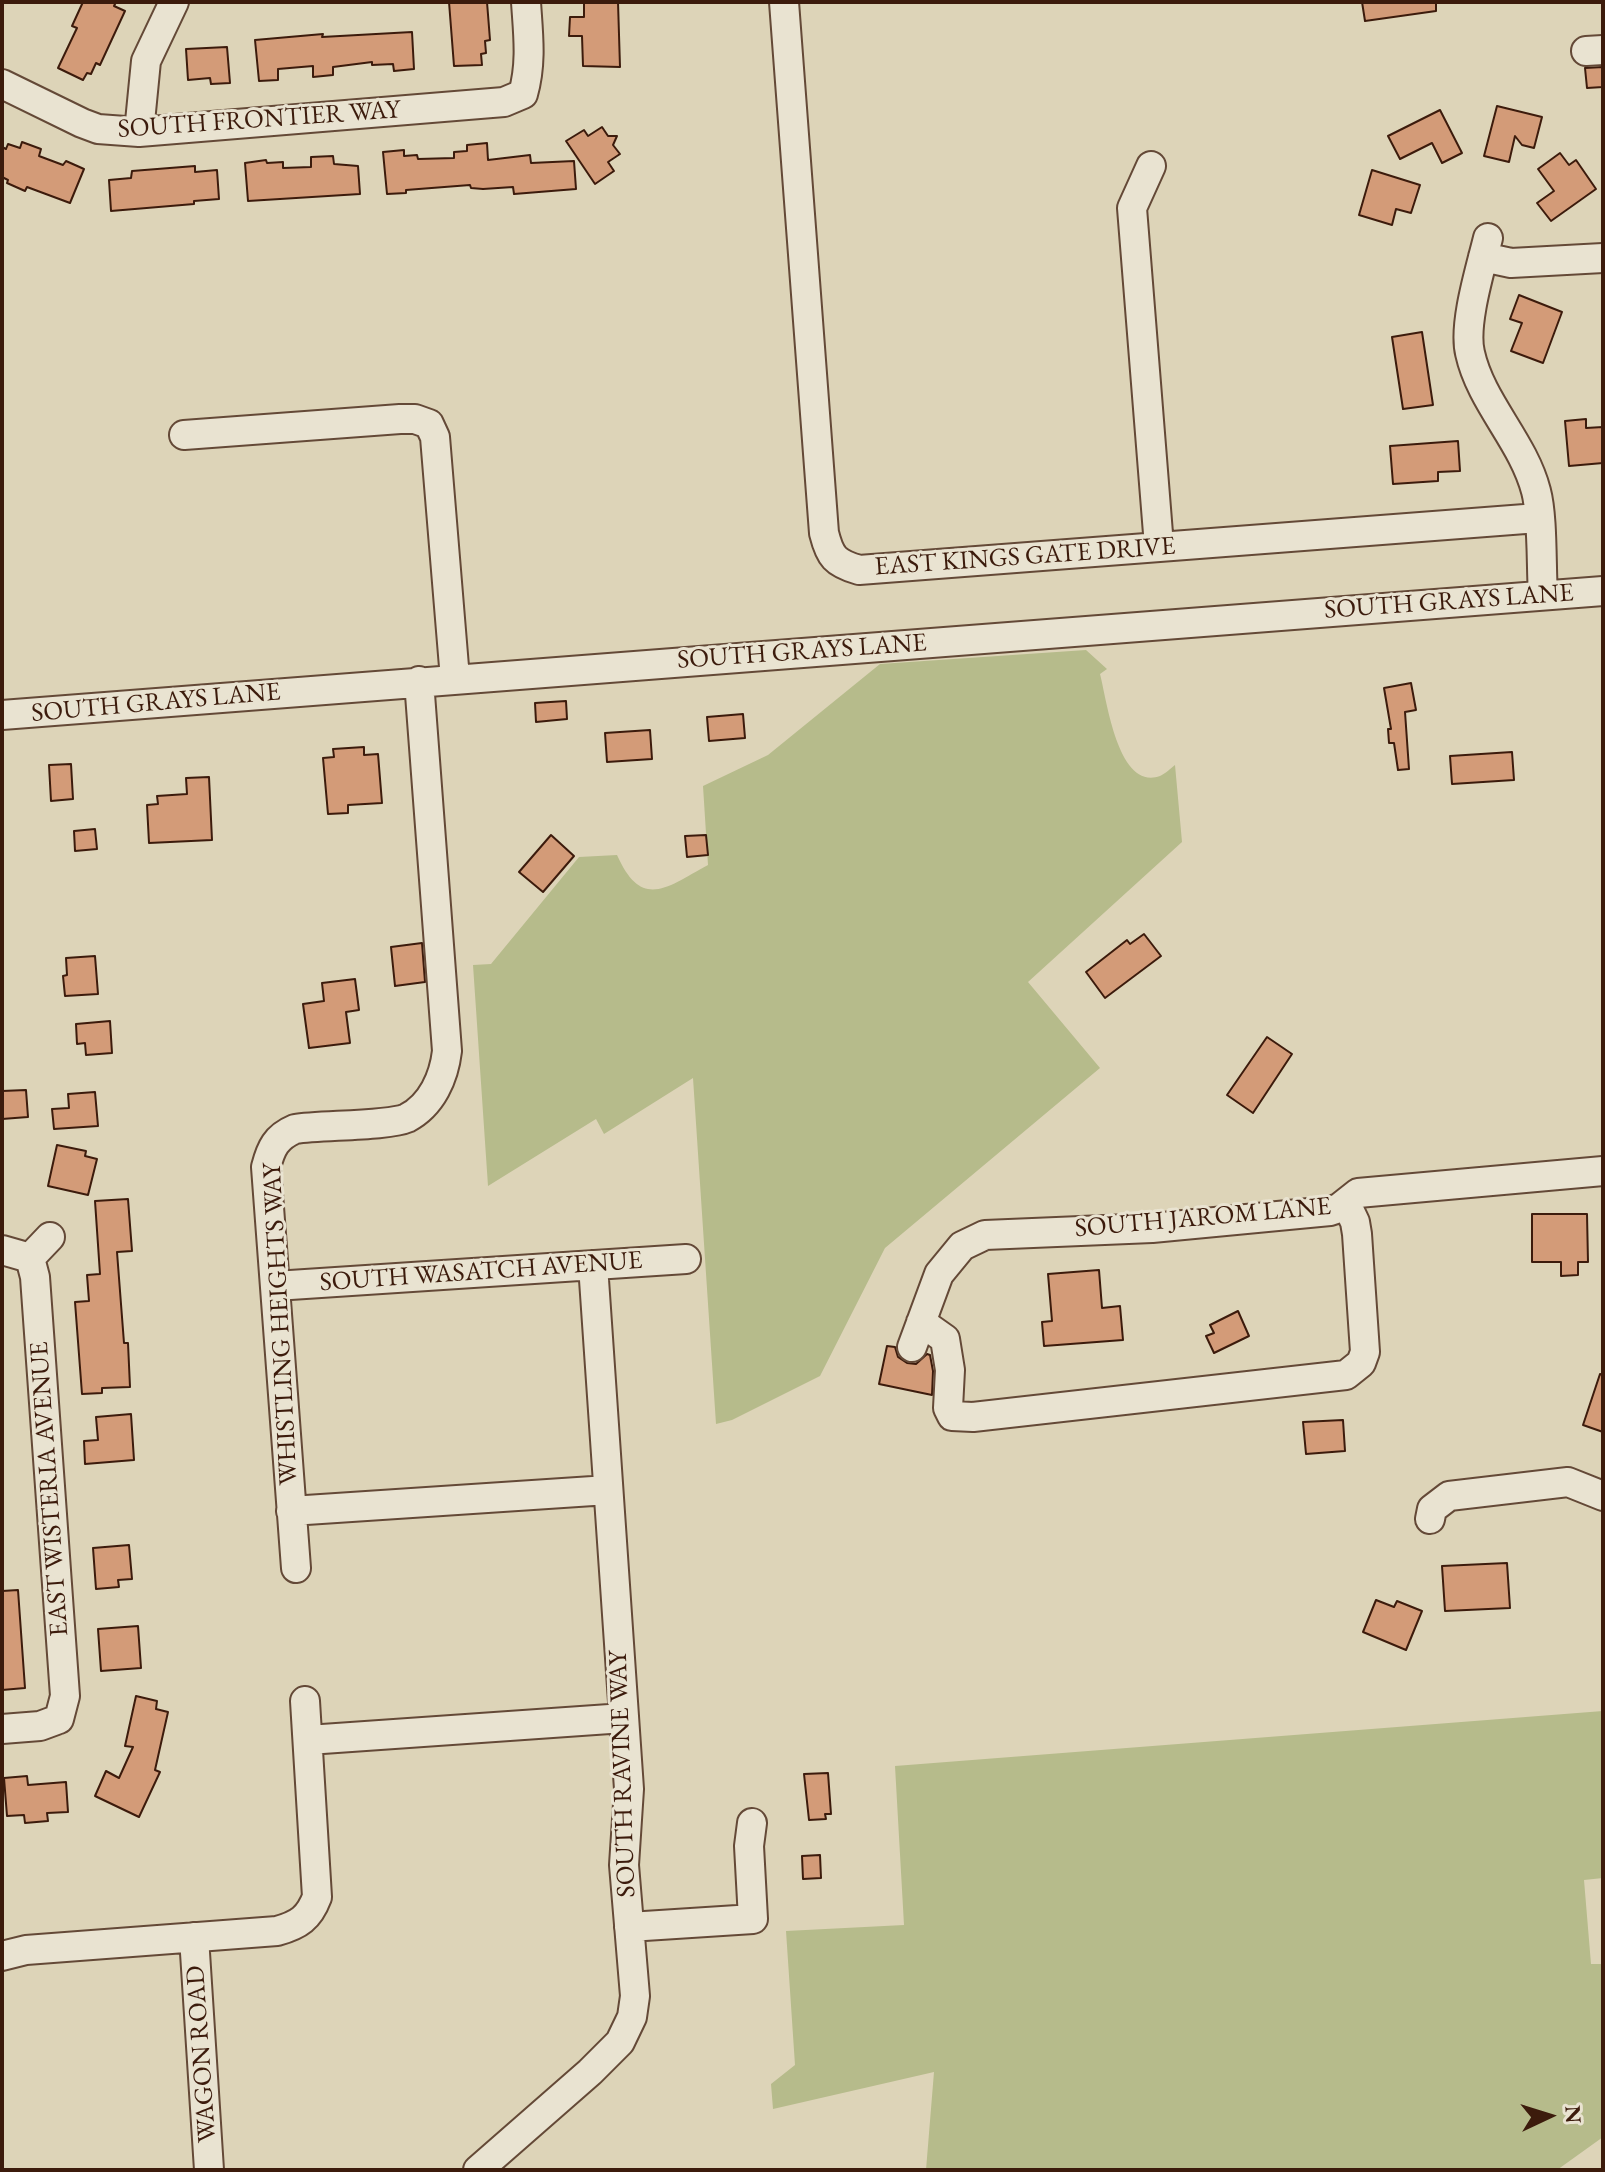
<!DOCTYPE html>
<html>
<head>
<meta charset="utf-8">
<style>
  body { margin:0 }
  #map { position:relative; width:1605px; height:2172px; overflow:hidden; background:#ddd4b8; font-family:"EB Garamond",serif }
  canvas { display:block }
  .frame { position:absolute; inset:0; border:4px solid #3c1b0c; pointer-events:none }
  .north { position:absolute; left:1509px; top:2076px; width:80px; height:80px; -webkit-text-stroke:6px #e9e3d1; paint-order:stroke; rotate:86deg; font-size:22px; font-weight:700; line-height:32px; text-align:center; color:#3c1b0c }
  .north::after { content:''; display:block; margin:auto; width:28px; height:36px; background:#3c1b0c; clip-path:polygon(50% 0,100% 100%,50% 72%,0 100%) }
</style>
</head>
<body>
<div id="map">
<canvas width="1605" height="2172"></canvas>
<div class="frame"></div>
<div class="north">N</div>
</div>
<script>
const c = document.querySelector('canvas').getContext('2d');
c.lineJoin = 'round';
function fill(path, color) { c.fillStyle = color; c.fill(path, 'evenodd'); }
function stroke(path, color, width, dash) { c.strokeStyle = color; c.lineWidth = width; c.lineCap = dash ? 'butt' : 'round'; c.setLineDash(dash || []); c.stroke(path); }
function drawText(font, color, halo, rows, align = 'center') {
  c.font = font + ' "EB Garamond",serif'; c.lineWidth = 6; c.setLineDash([]); c.textBaseline = 'middle'; c.strokeStyle = halo; c.fillStyle = color; for (const [text, x, y, turn = 0] of rows) {
    c.save(); c.translate(x, y); c.rotate((+turn || 0) * Math.PI / 180); c.textAlign = isNaN(turn) ? turn : align; if (halo) c.strokeText(text, 0, 0); c.fillText(text, 0, 0); c.restore();
  }
}
const green = new Path2D(`
  M1086,650L1107,669L1100,674C1107,701 1118,791 1160,776C1165,774 1171,768 1175,765L1182,842L1028,982L1100,1068L885,1248L820,1376L732,1420L716,1424L693,1078L604,1134L596,1119L488,1186L473,965L491,964L579,857L617,855C642,911 667,887 708,865L703,786L768,755L880,664Z
  M1603,1711V1878L1584,1880L1591,1964H1603V2137L1557,2170H926L934,2072L773,2109L771,2084L795,2065L786,1931L904,1925L895,1766Z`);
const building = new Path2D(`
  M83,2H116L114,6L125,11L100,65L96,63L91,74L87,73L83,80L58,68L77,28L72,26Z
  M449,2H487L490,40L485,41L486,53L481,54L482,65L454,66Z
  M584,2H618L620,67L583,66L582,36H569L570,17H584Z
  M1362,2H1436V11L1365,21Z
  M412,32L414,69L394,71L393,64L372,65V62L333,67V75L313,77V66L278,69V80L259,81L255,40L323,34L322,37Z
  M227,47L230,83L211,84L210,78L188,80L186,49Z
  M1603,67V87L1587,88L1585,68Z
  M1497,106L1542,117L1534,148L1522,145L1515,136L1509,162L1484,156Z
  M1440,110L1462,153L1442,163L1432,143L1400,159L1388,136Z
  M602,127L608,136H617L613,145L620,154L608,162L614,171L595,184L566,141L584,130L588,136Z
  M22,142L41,149L39,156L63,165L66,161L84,169L70,203L27,187L25,191L7,183L8,180L2,177V147L6,149L8,144L20,148Z
  M487,143L488,160L530,155L531,163L574,161L576,189L514,194L513,187L483,189L471,188L470,185L406,190V193L387,194L383,152L404,150V156L417,155L418,159L454,158V152L467,151V145Z
  M1560,153L1569,165L1576,160L1596,189L1551,221L1537,203L1554,191L1538,169Z
  M333,156L334,164L358,166L360,194L248,201L245,163L266,160L267,163L283,162V168L311,167V157Z
  M195,166V172L217,170L219,199L194,201V204L111,211L109,180L131,178L132,171Z
  M1372,170L1420,185L1411,213L1396,209L1392,225L1359,215Z
  M1519,295L1562,312L1543,363L1511,351L1522,323L1510,319Z
  M1422,332L1433,405L1403,409L1392,337Z
  M1586,419V428L1603,427V463L1569,466L1565,421Z
  M1458,441L1460,471L1438,472V481L1393,484L1390,446Z
  M1411,683L1416,710L1405,712L1409,769L1398,770L1394,743H1389L1388,729H1391L1384,688Z
  M566,701L567,719L536,722L535,703Z
  M743,714L745,738L709,741L707,717Z
  M650,730L652,759L607,762L605,733Z
  M364,747V755L378,754L382,803L348,805V813L328,814L323,758L334,757L333,749Z
  M1512,752L1514,780L1452,784L1450,756Z
  M71,764L73,799L51,801L49,765Z
  M209,777L212,840L149,843L147,805L158,804L157,796L187,794L186,778Z
  M95,829L97,849L75,851L74,831Z
  M551,835L574,856L543,892L519,872Z
  M706,835L708,855L687,857L685,836Z
  M1144,934L1161,956L1105,998L1086,972L1127,940L1130,944Z
  M422,943L425,982L395,986L391,947Z
  M95,956L98,994L65,996L63,976L67,975L66,958Z
  M355,979L359,1010L346,1012L350,1043L309,1048L303,1004L324,1001L322,983Z
  M110,1021L112,1053L86,1055L85,1043L77,1044L76,1024Z
  M1267,1037L1292,1054L1253,1113L1227,1095Z
  M26,1090L28,1117L2,1119V1091Z
  M95,1092L98,1126L54,1129L52,1109L69,1108L68,1094Z
  M57,1145L86,1151L85,1156L97,1159L88,1195L48,1186Z
  M128,1199L132,1251L117,1252L124,1343H128L130,1387L102,1388V1393L82,1394L75,1302L89,1301L87,1275L100,1274L95,1201Z
  M1532,1214H1587L1588,1262H1578V1275L1561,1276V1262H1532Z
  M1099,1270L1102,1308L1120,1306L1123,1340L1044,1346L1042,1322L1052,1321L1048,1274Z
  M1238,1311L1249,1336L1214,1353L1206,1336L1214,1333L1210,1325Z
  M887,1346L895,1347L898,1357L907,1363L916,1364L927,1354L930,1355L933,1371L932,1395L879,1384Z
  M1600,1374L1603,1375V1432L1583,1425Z
  M131,1414L134,1460L85,1464L84,1441L98,1440L96,1417Z
  M1343,1420L1345,1451L1306,1454L1303,1422Z
  M129,1545L132,1579L118,1580L119,1587L96,1589L93,1548Z
  M1507,1563L1510,1608L1445,1611L1442,1566Z
  M18,1590L25,1688L2,1690V1591Z
  M1376,1600L1394,1607L1397,1601L1422,1611L1406,1650L1363,1632Z
  M138,1626L141,1668L101,1671L98,1629Z
  M136,1696L157,1701L156,1709L168,1712L155,1770L160,1772L139,1817L95,1796L106,1771L119,1778L133,1747L125,1746Z
  M828,1773L831,1814H825L826,1819L809,1820L804,1774Z
  M27,1776L28,1785L66,1782L68,1812L47,1813L48,1821L25,1823L24,1815L7,1816L4,1778Z
  M820,1855L821,1878L803,1879L802,1856Z`);
const minor = new Path2D(`
  M784,2L824,533C830,557 835,563 859,570L1538,518
  M1586,51L1603,50
  M2,84L82,123L98,129L139,132L504,102L523,94C532,63 528,33 526,2
  M139,132L146,61L174,2
  M1151,166L1132,208L1159,546
  M1488,238C1481,267 1463,324 1470,353C1481,403 1523,441 1536,491C1543,517 1541,566 1543,595
  M1483,257L1511,263L1603,258
  M184,435L400,419H415L429,424L435,437L455,679
  M2,715L1603,591
  M2,1250L30,1258
  M30,1258L35,1277L65,1696L59,1719
  M30,1258L50,1237
  M275,1286L686,1259
  M921,1322L945,1339L950,1370L948,1408L952,1416L973,1417L1346,1375L1361,1363L1365,1352L1357,1234L1355,1222L1346,1203
  M912,1347L939,1274L962,1246L985,1235L1152,1228L1330,1211L1339,1208L1358,1193L1603,1171
  M291,1511L608,1490
  M1430,1519L1432,1509L1449,1496L1568,1482L1603,1496
  M296,1568L266,1167C271,1148 276,1137 295,1129C320,1125 389,1126 407,1118C432,1105 444,1077 447,1051L419,681
  M2,1729L40,1726L59,1719
  M308,1740L624,1718
  M629,1927L753,1919L749,1846L752,1823
  M194,1937L209,2170
  M2,1956L26,1950L277,1931C299,1925 309,1918 317,1897L305,1701
  M478,2170L590,2072L620,2042L632,2017L635,1996L624,1865L629,1789L593,1265`);
const streetNames = [
  ["SOUTH FRONTIER WAY",259,120,-4],
  ["EAST KINGS GATE DRIVE",1025,557,-4],
  ["SOUTH GRAYS LANE",1449,602,-4],
  ["SOUTH GRAYS LANE",802,652,-4],
  ["SOUTH GRAYS LANE",156,703,-5],
  ["SOUTH JAROM LANE",1203,1218,-5],
  ["SOUTH WASATCH AVENUE",481,1272,-4],
  ["WHISTLING HEIGHTS WAY",281,1324,-93],
  ["EAST WISTERIA AVENUE",50,1489,-94],
  ["SOUTH RAVINE WAY",623,1774,-92],
  ["WAGON ROAD",202,2054,-94]
];
fill(green, '#b6bb8b');
fill(building, '#d39b78');
stroke(building, '#3c1b0c', 2);
stroke(minor, '#644937', 32);
stroke(minor, '#e9e3d1', 28);
drawText('26px', '#3c1b0c', '#e9e3d1', streetNames);
</script>
</body>
</html>
